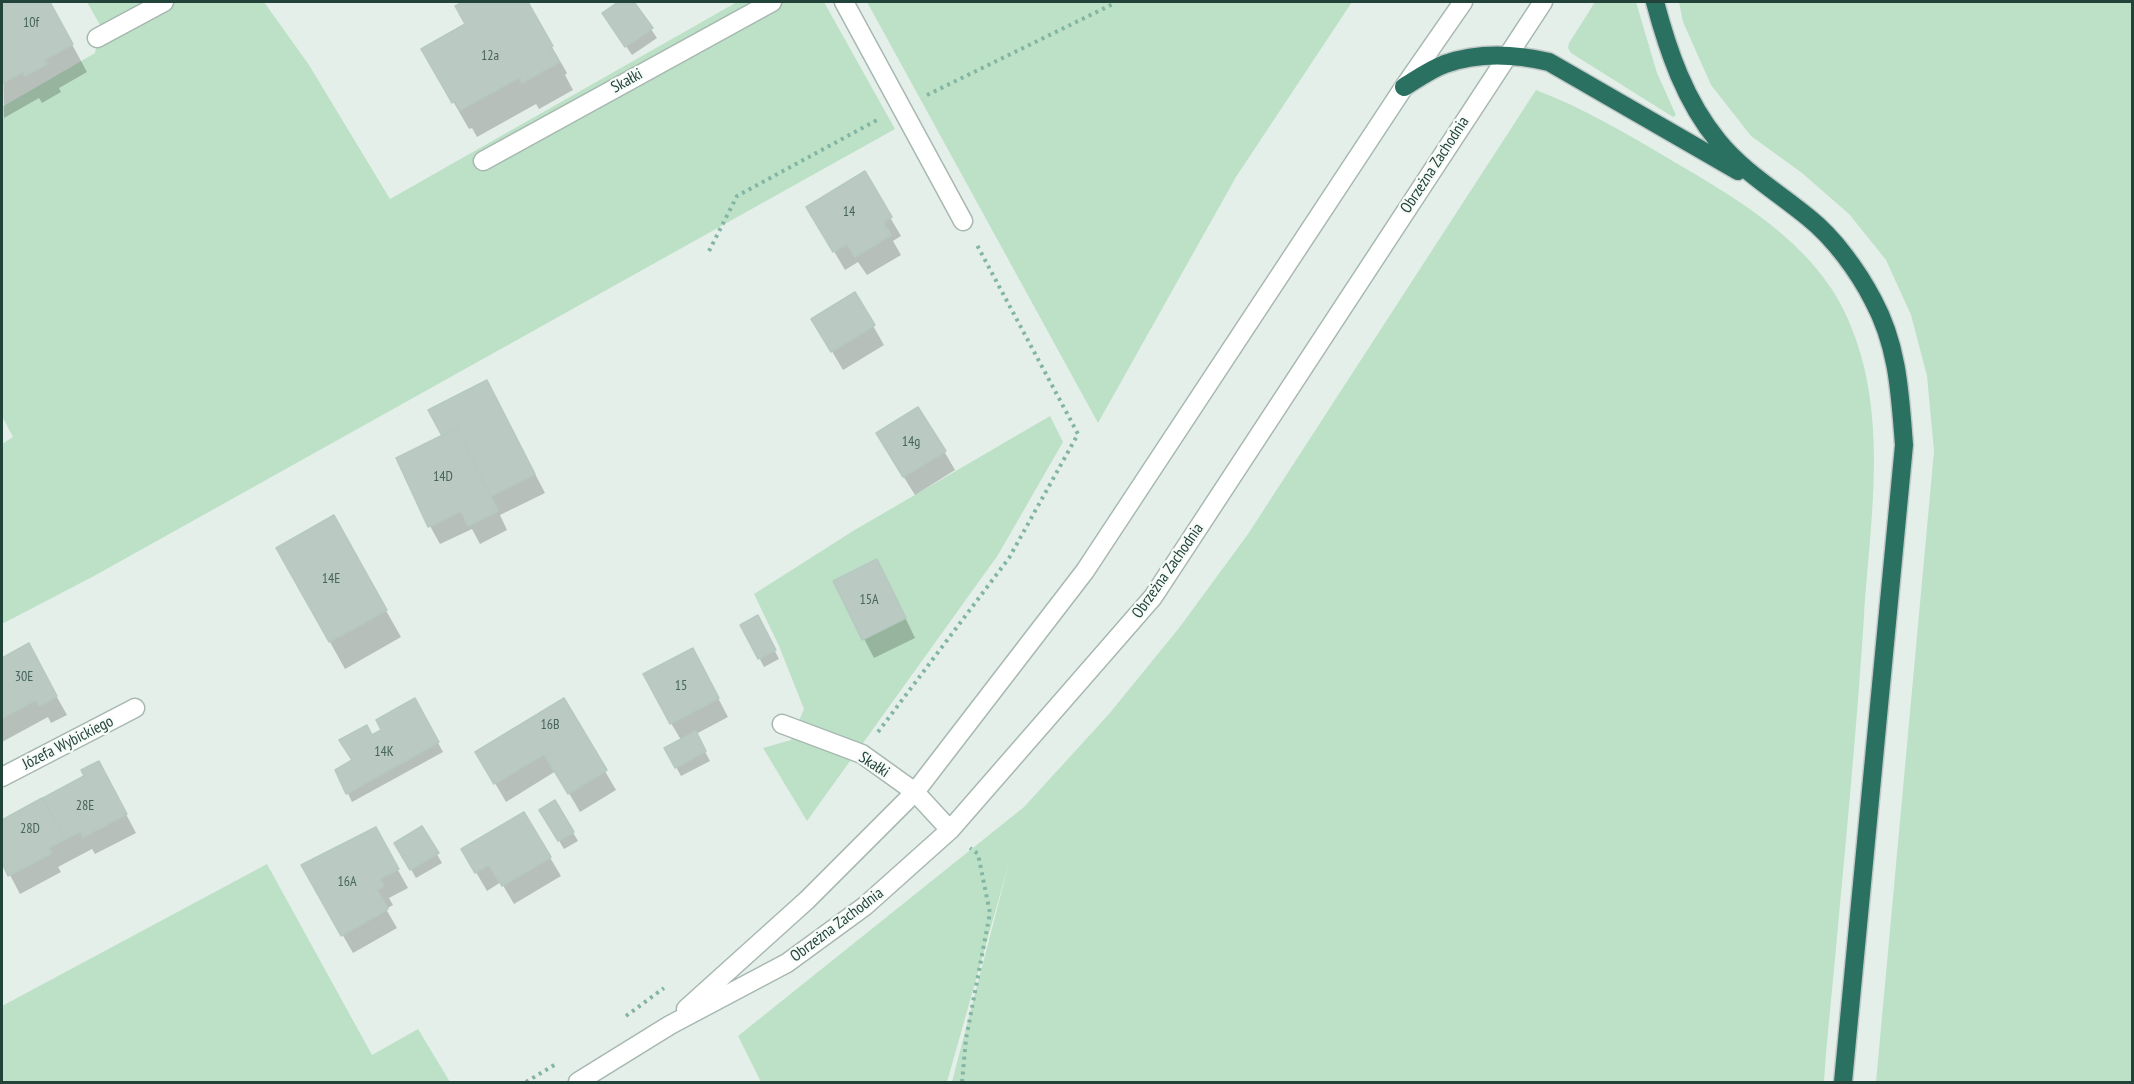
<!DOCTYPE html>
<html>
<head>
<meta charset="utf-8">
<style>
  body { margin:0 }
  #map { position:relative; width:2134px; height:1084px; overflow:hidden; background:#e5efea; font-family:"PT Sans Narrow",sans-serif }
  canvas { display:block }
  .frame { position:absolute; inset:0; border:3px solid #224339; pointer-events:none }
</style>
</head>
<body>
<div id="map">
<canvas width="2134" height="1084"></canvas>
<div class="frame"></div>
</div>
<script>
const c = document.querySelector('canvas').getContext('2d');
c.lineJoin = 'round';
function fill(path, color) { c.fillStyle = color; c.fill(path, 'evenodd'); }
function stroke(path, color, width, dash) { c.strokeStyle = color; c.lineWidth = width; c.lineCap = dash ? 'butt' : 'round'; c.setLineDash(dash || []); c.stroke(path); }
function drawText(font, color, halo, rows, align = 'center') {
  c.font = font + ' "PT Sans Narrow",sans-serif'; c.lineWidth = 4.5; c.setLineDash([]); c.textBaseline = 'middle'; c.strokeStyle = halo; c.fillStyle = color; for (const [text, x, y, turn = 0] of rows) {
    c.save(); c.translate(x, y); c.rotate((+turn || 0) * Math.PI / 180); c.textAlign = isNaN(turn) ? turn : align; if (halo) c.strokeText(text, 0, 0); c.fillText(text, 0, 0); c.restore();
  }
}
const green = new Path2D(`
  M87,2H264L309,65L390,199L737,2H824L895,129L94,576L2,624V444L13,437L2,416V107L95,53L100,25Z
  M867,2H1352L1236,177L1098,423Z
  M1595,2H1636L1657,73L1676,115L1673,117L1571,53L1568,48L1569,43Z
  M1679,2H2132V1082H1876L1934,451L1927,376L1911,315L1886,260L1849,214L1802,173L1751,136L1711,85L1683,22Z
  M1536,90C1581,107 1620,130 1661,154C1725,192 1801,233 1839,301C1892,399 1871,511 1864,617C1857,724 1847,830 1837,937C1833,985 1827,1034 1824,1082H952L1009,863L947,1082H761L738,1036L1024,807L1109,714L1179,628L1248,534Z
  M1050,416L1063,442L998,555L807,821L763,748L791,740L804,709L779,646L754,594L853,531Z
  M267,864L372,1055L418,1029L450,1082H2V1006Z`);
const shadow = new Path2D(`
  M2,2H49L87,72L59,88L61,92L42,103L39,98L4,118Z
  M466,2H526L567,73L565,75L573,90L539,109L536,104L477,137L472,128L469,129L423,49L467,24L457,7Z
  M621,2H633L657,38L632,55L604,13Z
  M864,173L901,236L893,241L901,255L867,275L858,262L845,270L808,207Z
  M855,294L884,345L843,370L813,319Z
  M487,382L545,493L500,515L507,530L480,544L472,529L440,544L430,526L444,436Z
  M944,451L955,470L915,495L888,452Z
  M333,517L401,637L345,669L330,642Z
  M887,580L915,638L874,658L835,582Z
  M742,625L762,626L779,659L764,667Z
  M28,645L67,715L51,723L48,717L2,742V659Z
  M703,669L728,717L696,734L710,761L681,776L676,767L681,740L671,723Z
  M415,700L443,752L352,802L337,771L354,761Z
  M564,701L616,790L580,812L556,771L506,802L477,752Z
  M86,777L109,782L136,833L95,854L92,849L58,867L61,872L20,894L2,860V821Z
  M555,802L578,841L564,849L541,811Z
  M524,814L561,876L514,904L501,882L487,891L463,850Z
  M422,828L442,863L416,878L396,844Z
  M375,829L408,888L389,898L393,905L386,909L397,928L353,953L303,866Z`);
const building = new Path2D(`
  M2,2H50L73,44L44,60L47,64L25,76L23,72L2,83Z
  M463,2H528L553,46L550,47L559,62L522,83L520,77L460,110L455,101L452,103L421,49L465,24L455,6Z
  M618,2H634L653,28L625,47L602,13Z
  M865,171L892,217L883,222L891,235L855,257L847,244L833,252L806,207Z
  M855,292L875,325L831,352L811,319Z
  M487,380L535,474L491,496L457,428L442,436L428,410Z
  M918,407L946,451L903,477L876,433Z
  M457,428L498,511L468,526L461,511L428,527L396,458Z
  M334,515L387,610L329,642L276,548Z
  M877,559L906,618L862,640L833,581Z
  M758,615L776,650L758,659L740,625Z
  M29,643L57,696L39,706L36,700L2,718V658Z
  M693,648L719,698L670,724L643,674Z
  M415,698L439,742L346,794L335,770L352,760L339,740L367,725L372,735L381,730L376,720Z
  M564,698L607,770L568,794L544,754L494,784L475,752Z
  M696,731L706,751L675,768L664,748Z
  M99,761L127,814L83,837L81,831L65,839L43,798L84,776L81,770Z
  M42,798L65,839L48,848L52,853L8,876L2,863V820Z
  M555,800L574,832L558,841L539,810Z
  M524,812L551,857L502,886L489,865L475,873L461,849Z
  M422,826L439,853L410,870L394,843Z
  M376,827L399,869L380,879L384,886L377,890L388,909L341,936L301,865Z`);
const path = new Path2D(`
  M927,95L1115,3
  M709,251L737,196L877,120
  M878,732L1009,558L1078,434L977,245
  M626,1016L664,988
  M526,1082L556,1064
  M962,1082L966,1039L990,913L978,854L970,848`);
const minor = new Path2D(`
  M844,2L963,221
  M97,38L164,2
  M483,161L772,2
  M782,724L862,754L915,792L950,830
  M2,777L135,708
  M686,1009L807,900L915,792L1085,571L1404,87L1463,2
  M578,1082L670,1025L787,963L865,906L950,830L1153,597L1543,2`);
const highway = new Path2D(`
  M1655,2C1668,51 1685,101 1718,141C1743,172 1779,193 1809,218C1834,238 1858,271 1873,300C1898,346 1900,394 1904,445L1843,1082
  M1404,87C1417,79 1431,69 1445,64C1479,52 1515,54 1549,62L1738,171`);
const numberNames = [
  ["10f",31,23],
  ["12a",490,56],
  ["14",849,212],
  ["14g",911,442],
  ["14D",443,477],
  ["14E",331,579],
  ["15A",869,600],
  ["30E",24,677],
  ["15",681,686],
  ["16B",550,725],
  ["14K",384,752],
  ["28E",85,806],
  ["28D",30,829],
  ["16A",347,882]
];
const streetNames = [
  ["Skałki",627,81,-29],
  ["Obrzeżna Zachodnia",1435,165,-57],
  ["Obrzeżna Zachodnia",1168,571,-55],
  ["Józefa Wybickiego",68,743,-27],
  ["Skałki",874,765,33],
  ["Obrzeżna Zachodnia",837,925,-37]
];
fill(green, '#bde1c6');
fill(shadow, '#0003');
fill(building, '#bacac3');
stroke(building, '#b6c9c1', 1.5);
stroke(minor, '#a7b8b1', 21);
stroke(highway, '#c1cac8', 21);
stroke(path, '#83b5a4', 4, [3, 4.5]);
stroke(minor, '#fff', 18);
stroke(highway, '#2b7161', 18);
drawText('14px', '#48655c', null, numberNames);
drawText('16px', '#224339', '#f6fbf8', streetNames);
</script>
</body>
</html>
